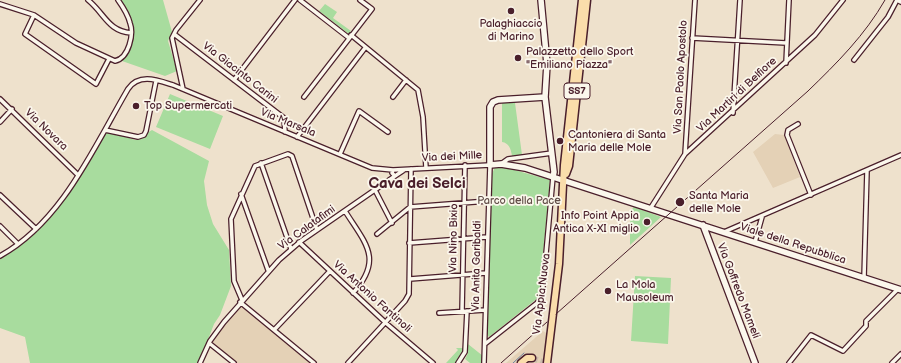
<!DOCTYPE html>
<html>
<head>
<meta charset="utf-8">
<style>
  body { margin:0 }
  canvas { display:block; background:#eee1cc }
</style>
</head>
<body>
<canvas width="901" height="363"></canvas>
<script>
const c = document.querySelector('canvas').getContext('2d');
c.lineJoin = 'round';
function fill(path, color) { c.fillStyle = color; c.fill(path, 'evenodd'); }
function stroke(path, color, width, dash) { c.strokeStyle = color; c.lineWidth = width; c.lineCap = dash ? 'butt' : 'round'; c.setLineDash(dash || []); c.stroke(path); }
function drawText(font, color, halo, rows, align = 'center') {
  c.font = font + ' "Balsamiq Sans",sans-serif'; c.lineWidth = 3.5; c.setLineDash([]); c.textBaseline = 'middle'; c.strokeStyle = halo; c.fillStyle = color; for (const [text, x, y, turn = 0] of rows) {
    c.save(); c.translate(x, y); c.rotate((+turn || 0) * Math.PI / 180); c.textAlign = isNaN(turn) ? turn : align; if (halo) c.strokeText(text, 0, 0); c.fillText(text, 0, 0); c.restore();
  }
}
const built = new Path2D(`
  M775,134L784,135L800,177L773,188L753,152Z
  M241,305L311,363H236L211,344L217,334Z
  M543,331L551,336L547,363H506Z`);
const green = new Path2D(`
  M120,0H163L172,32L168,41L177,71L165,76L122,61C140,38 133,23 120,0Z
  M325,4L337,12L333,18L351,31L349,34L319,11Z
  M170,94L223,116L210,149L156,127Z
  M502,103H515L522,155L512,156C511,149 509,143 502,142Z
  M105,130L135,140L152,130L209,161L204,181L207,205L213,224L229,250L231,286L220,315L214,324L199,363H30L25,337L0,328V254C50,225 76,178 105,130Z
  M495,167L511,169L550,180L539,297L489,337L487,334L491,182L492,174Z
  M634,207L661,217L630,245V231L638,230V228L630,226L631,210Z
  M635,276L671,278L668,344L631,341Z
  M468,344L483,356L481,363H470L465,359L468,353Z
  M456,348H463V353L455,363H446L458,350Z`);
const stream = new Path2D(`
  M513,363L524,353`);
const primaryTunnel = new Path2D(`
  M532,358L546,363`);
const street = new Path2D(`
  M88,0C105,14 108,31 131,33
  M300,0L349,38
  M0,4L34,15L76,43L115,61C129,58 134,34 130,23C128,15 123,7 118,0
  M34,15L25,34L96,84L109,59
  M174,34L284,118L285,132
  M351,35L418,90L423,117L426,168
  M692,38L786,43
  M854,60L888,17L897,0
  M786,63L789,0
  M234,80L295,0
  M183,89L172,38L176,30L200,0
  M304,97L372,9L360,0
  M393,97L406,80
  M0,99L78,175
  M733,113L740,0
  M0,122L12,109
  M798,124L788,130L787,135L811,195
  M105,130L138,137L144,135L146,131L156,81
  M297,137L365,48
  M340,154L359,111L388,132
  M685,154L695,0
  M261,163L291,249
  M501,164L508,159L552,153
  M404,170L395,176L392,173L393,170L490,165L484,363
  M375,190L392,223
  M241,194L268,270
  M0,195L36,229
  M650,209L685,154L815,35L843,0
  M345,211C365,243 384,259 353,293
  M0,226L18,244
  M724,232L901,155
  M377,234L410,207L488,201
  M299,242L387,324L433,363
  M755,242L762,217
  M409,243L487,237
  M0,256C62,222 94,147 128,89C139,73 157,80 173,85L372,168L393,170
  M864,278L867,171
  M410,279L486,273
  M242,300L234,281L231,219L255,166L288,154L292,156L317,230
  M240,302L314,363
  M462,311L465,165
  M439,313L485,310
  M274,330L330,271
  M209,343L234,363
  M485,344L537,303L542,297L553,177
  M200,363L210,341L224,322L279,260L301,241L395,176
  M348,363L405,301L409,294L411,169
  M458,363L465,352L467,311
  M789,363L811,335L843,351L866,326V321L898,289
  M892,363L901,354`);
const secondary = new Path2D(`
  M541,0L547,64L545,97L554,172L553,177
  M899,0L901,1
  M545,97L498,100L493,102L490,107V165L501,164L525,168L901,290
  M703,225L755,363`);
const primary = new Path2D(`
  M566,174L569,166L587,0
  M521,363L527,358H532
  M547,363L559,264L564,165L582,0`);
const rail = new Path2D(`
  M556,314L808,91C837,63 865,35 885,0
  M501,363L547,322`);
const markers = [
  [511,11,4,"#4a1f2b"],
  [518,58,4,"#4a1f2b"],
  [136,106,4,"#4a1f2b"],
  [560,141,4,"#4a1f2b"],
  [680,202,5,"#4a1f2b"],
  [647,222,4,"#4a1f2b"],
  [608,291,4,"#4a1f2b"]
];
const shields = [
  [577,91,26]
];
const shieldNames = [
  ["SS7",577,91]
];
const poiNames = [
  ["Palaghiaccio",511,24,"center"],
  ["di Marino",511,37,"center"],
  ["Palazzetto dello Sport",526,52],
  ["\"Emiliano Piazza\"",526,65],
  ["Top Supermercati",144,106],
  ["Cantoniera di Santa",568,135],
  ["Maria delle Mole",568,148],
  ["Santa Maria",689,196],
  ["delle Mole",689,209],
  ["Info Point Appia",639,216,"right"],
  ["Antica X-XI miglio",639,229,"right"],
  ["La Mola",616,285],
  ["Mausoleum",616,298]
];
const streetNames = [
  ["Via Giacinto Carini",240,73,38],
  ["Via San Paolo Apostolo",681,77,-87],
  ["Via Martiri di Belfiore",737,95,-43],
  ["Via Marsala",288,123,22],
  ["Via Novara",46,130,44],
  ["Via dei Mille",452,157,-3],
  ["Via Calatafimi",307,228,-36],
  ["Via Nino Bixio",454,238,-89],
  ["Viale della Repubblica",793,244,18],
  ["Via Anita Garibaldi",477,266,-89],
  ["Via Goffredo Mameli",738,291,69],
  ["Via Appia Nuova",542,294,-83],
  ["Via Antonio Fantinoli",372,297,42]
];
const parkNames = [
  ["Parco della Pace",519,201]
];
const districtNames = [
  ["Cava dei Selci",417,184]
];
fill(built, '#e4d1b6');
fill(green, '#a8dc9e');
stroke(stream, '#70839e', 1);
stroke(primaryTunnel, '#cdbaac', 6, [6, 3]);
stroke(street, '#4a1f2b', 6);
stroke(secondary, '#4a1f2b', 8);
stroke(primary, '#4a1f2b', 9);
stroke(street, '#fbf7ec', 3.5);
stroke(secondary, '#fbf7ec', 5.5);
stroke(primary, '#faddab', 6);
stroke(rail, '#4a1f2b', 1);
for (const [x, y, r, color] of markers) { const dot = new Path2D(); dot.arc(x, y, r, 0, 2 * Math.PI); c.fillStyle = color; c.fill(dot); stroke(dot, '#fbf7ec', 1.5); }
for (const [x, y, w] of shields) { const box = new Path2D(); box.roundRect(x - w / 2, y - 8, w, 16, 3); c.fillStyle = '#fbf7ec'; c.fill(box); stroke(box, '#4a1f2b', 1); }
drawText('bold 10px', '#4a1f2b', null, shieldNames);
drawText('11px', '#4a1f2b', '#fbf7ec', poiNames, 'left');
drawText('11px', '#4a1f2b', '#fbf7ec', streetNames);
drawText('11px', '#624e48', '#fbf7ec', parkNames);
drawText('bold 15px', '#4a1f2b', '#fbf7ec', districtNames);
</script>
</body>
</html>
